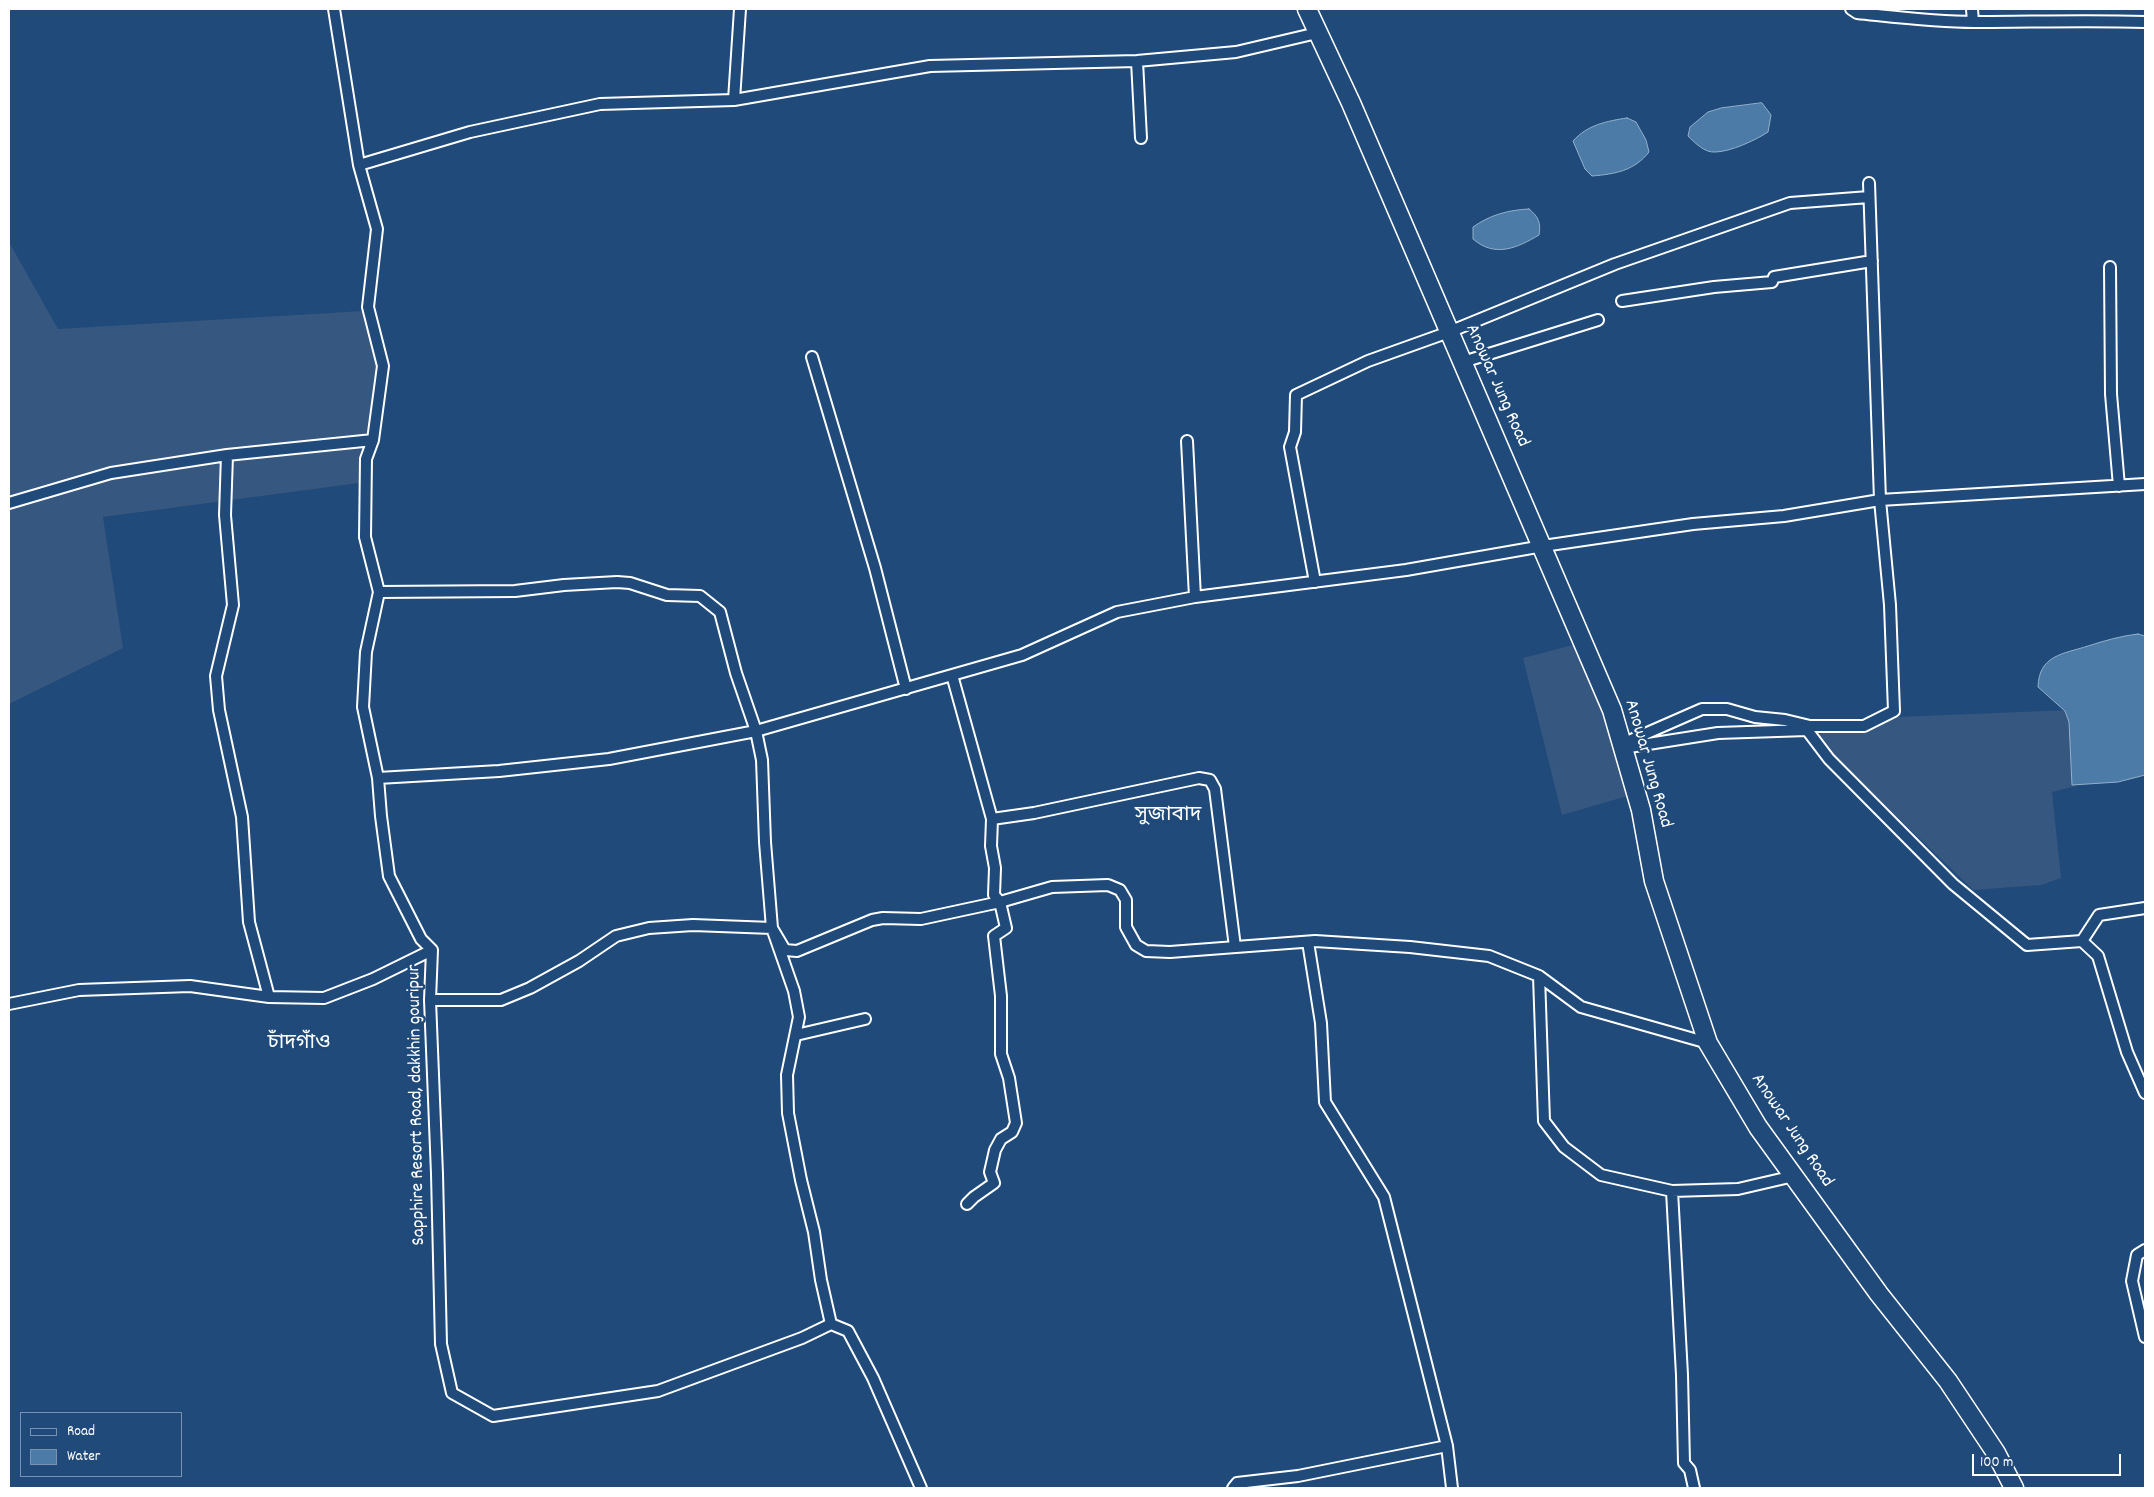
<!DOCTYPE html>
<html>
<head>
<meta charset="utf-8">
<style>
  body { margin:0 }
  #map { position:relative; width:2154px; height:1497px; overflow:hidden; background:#1f4a7a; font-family:Dekko,sans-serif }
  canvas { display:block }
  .frame { position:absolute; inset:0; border:10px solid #fff; pointer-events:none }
  .legend { position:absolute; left:20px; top:1412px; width:162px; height:65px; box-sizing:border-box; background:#1f4a7a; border:1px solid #7992af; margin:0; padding:6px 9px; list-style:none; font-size:15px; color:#fff }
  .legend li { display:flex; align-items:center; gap:10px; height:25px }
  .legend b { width:25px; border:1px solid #7992af }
  .scale { position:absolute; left:1972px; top:1454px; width:149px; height:22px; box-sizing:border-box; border:2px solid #fff; border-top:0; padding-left:6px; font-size:15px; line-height:18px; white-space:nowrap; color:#fff; -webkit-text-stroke:4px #1f4a7a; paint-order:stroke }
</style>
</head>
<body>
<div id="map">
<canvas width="2154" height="1497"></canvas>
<div class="frame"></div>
<ul class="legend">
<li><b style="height:6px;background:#1f4a7a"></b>Road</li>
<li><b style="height:14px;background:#4c7ba8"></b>Water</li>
</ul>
<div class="scale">100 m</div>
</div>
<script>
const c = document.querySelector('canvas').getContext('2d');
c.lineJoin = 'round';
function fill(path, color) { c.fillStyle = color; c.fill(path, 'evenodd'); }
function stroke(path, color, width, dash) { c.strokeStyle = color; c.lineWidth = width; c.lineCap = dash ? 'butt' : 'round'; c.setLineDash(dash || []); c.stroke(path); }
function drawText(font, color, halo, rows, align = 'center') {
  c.font = font + ' Dekko,"Noto Sans Bengali",sans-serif'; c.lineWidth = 5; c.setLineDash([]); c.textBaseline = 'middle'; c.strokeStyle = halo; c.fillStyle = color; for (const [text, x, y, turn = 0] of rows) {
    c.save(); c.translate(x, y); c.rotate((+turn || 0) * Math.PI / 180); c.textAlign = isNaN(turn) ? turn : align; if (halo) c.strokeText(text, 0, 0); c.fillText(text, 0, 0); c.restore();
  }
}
const built = new Path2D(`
  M9,242L58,329L363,311L377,365L359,483L103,517L123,648L9,704Z
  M1580,643L1631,795L1562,815L1523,658Z
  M2070,710L2076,786L2052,792L2061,878L2041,885L1973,890L1813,736L1872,718Z`);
const water = new Path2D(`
  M1762,103L1771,115L1768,132C1756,140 1730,152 1715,152C1705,153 1695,143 1688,136L1690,127L1708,112L1721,108Z
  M1627,118L1636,122L1646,140L1649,152C1634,171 1615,174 1592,176L1585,169L1573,141C1587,125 1607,121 1627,118Z
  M1529,209C1539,217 1541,223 1539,235C1517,248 1495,258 1473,239V227C1490,215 1508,210 1529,209Z
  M2138,634L2145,636V775L2118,782L2072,785L2069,722L2065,711L2038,687C2039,655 2063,654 2088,646C2104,641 2120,636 2138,634Z`);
const minor = new Path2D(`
  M334,9L359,165L377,229L368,307L383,366L373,440L366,459L365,537L379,592L366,652L363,707L378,778L381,816L389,876L421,939L432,950L430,1000L437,1174L441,1344L452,1393L493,1416L658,1391L802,1338L831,1324L848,1331L873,1378L921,1488
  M1851,9L1857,13C1896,17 1935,22 1974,22C2031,22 2088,20 2145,22
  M1972,9L1973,22
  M1137,61L1141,138
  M734,100L740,9
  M359,165L470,132L600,104L734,100L930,66L1137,61L1236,52L1317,33
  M2110,267L2111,394L2119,486
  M1622,301L1714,287L1772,282L1774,277L1872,261
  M812,357L875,568L906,689
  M1463,362L1598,320
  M1187,441L1195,597
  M227,455L373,440
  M9,503L111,473L227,455L225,515L233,605L216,676L219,710L242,817L249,922L269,997
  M1315,582L1290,447L1295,432L1296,395L1368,361L1449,332L1615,264L1684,240L1790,203L1869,197
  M952,675L992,819L1034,813L1199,778L1210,780L1215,789L1235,947
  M1622,744L1702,709H1727L1755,717L1785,720L1810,726H1864L1894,711L1890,605L1880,500L1869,183
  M1623,748L1718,733L1807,730L1829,759L1953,884L2027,945L2082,941L2098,956L2127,1052L2145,1093
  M378,778L499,771L609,759L756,731L736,673L720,612L700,596L667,595L630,583L617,582L564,585L515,591L379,592
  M2082,941L2099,915L2145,908
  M1308,942L1321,1023L1325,1102L1384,1197L1447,1446L1452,1488
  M1539,976L1544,1121L1564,1147L1601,1175L1672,1191L1738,1189L1794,1176
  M430,1000H501L530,988L579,961L616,936L649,928L693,925L772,928L785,950L797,951L872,920L883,918L921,919L1000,902L1052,887L1108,885L1120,890L1126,900V927L1136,945L1146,951L1170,952L1315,941L1410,947L1489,956L1539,976L1581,1007L1708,1043
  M9,1004L79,990L190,986L269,997L324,998L373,979L432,950
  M796,1035L865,1019
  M1672,1191L1682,1375L1684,1463L1690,1470L1694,1488
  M967,1204L974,1197L994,1183L990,1172L995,1150L1001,1139L1012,1132L1016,1123L1009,1078L1001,1054V996L994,936L1006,928L1000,902L994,895L995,868L991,846L992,819
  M2145,1250L2137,1255L2132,1281L2145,1337
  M831,1324L821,1280L814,1232L801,1180L788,1113L787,1075L799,1017L794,991L772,928L765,842L762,760L756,731L1022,655L1117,612L1195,597L1406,570L1543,546L1693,524L1784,516L1880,500L2145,484
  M1233,1488L1237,1483L1298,1476L1447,1446`);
const trunk = new Path2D(`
  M1307,9L1351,103L1612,710L1641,810L1654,881L1708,1043L1758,1127L1879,1294L1948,1381L1996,1453L2014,1488`);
const streetNames = [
  ["Anowar Jung Road",1496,386,66],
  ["Anowar Jung Road",1647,764,74],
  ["Sapphire Resort Road, dakkhin gouripur",418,1105,-91],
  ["Anowar Jung Road",1791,1131,56]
];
const quarterNames = [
  ["সুজাবাদ",1168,817],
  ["চাঁদগাঁও",299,1045]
];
fill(built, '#36577f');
fill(water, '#4c7ba8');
stroke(water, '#94b0cb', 1);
stroke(minor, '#fff', 14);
stroke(trunk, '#fff', 21);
stroke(minor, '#1f4a7a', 10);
stroke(trunk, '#1f4a7a', 18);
drawText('19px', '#fff', '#1f4a7a', streetNames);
drawText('21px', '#fff', '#1f4a7a', quarterNames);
</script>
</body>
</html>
